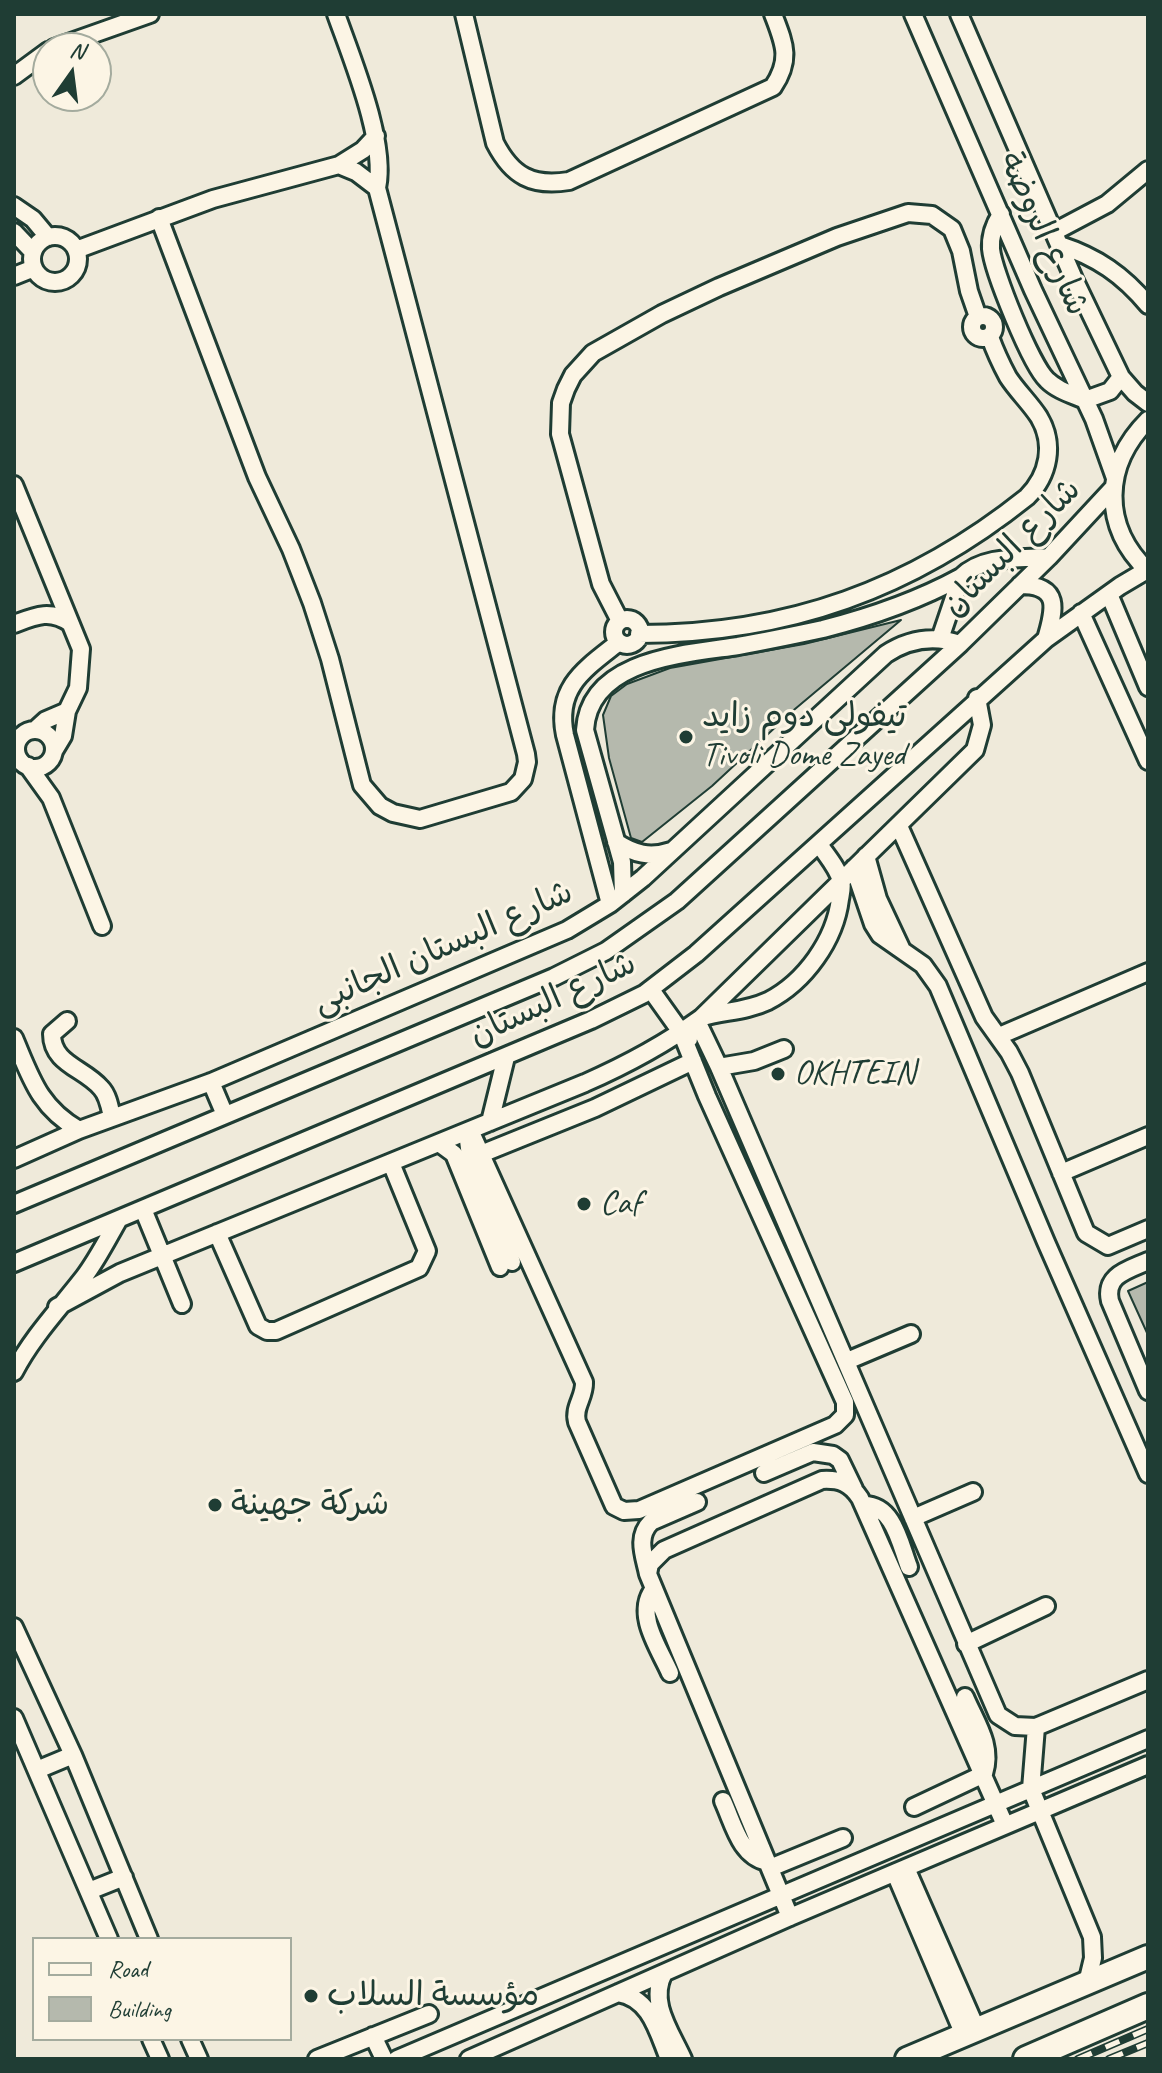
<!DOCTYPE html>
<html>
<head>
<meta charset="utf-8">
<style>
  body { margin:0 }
  #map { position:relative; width:1162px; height:2073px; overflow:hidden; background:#efeada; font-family:Caveat,sans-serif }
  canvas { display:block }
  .frame { position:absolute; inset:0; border:16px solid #1f3d34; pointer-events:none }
  .legend { position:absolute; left:32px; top:1937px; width:260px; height:104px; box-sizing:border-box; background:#fcf5e5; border:2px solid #a4ab9e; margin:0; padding:10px 14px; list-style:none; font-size:24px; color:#1f3d34 }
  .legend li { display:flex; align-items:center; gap:16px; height:40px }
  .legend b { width:40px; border:2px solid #a4ab9e }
  .north { position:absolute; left:32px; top:32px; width:80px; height:80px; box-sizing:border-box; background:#fcf5e5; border:2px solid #a4ab9e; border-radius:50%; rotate:14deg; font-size:22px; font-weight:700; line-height:32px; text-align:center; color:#1f3d34 }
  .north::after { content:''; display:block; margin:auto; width:28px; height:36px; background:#1f3d34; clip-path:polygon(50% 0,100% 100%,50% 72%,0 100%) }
</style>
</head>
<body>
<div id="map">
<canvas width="1162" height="2073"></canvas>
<div class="frame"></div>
<ul class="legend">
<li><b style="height:10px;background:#fcf5e5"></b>Road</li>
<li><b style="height:22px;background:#b5b9ad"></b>Building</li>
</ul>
<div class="north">N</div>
</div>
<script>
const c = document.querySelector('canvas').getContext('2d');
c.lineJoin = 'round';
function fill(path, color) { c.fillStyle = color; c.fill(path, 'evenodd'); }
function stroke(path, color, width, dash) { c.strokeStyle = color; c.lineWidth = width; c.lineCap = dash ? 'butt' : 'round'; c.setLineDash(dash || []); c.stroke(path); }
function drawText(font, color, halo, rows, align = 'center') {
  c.font = font + ' Caveat,"Playpen Sans Arabic",sans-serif'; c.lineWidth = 6; c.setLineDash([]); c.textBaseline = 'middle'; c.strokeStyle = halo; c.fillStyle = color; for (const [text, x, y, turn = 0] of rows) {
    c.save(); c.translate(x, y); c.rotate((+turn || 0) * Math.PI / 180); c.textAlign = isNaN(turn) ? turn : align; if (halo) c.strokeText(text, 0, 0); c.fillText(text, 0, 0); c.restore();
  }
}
const building = new Path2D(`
  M901,620L795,709L712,786L642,842L631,838L609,758L603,715L611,696L627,684L670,668L804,644Z
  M1148,1282V1335L1128,1291Z`);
const minor = new Path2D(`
  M464,14L495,143C512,176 532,187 569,181L773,87C792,59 784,43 773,14
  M913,14L1033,290L1094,419L1115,478
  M959,14L1074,279L1121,377L1135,393L1148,403
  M54,48L150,14
  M14,76L48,51
  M339,165L356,172L377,188
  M14,206L33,219L48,237
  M1001,214C994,225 990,236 991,249C993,271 1031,365 1047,380C1057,390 1071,394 1085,400L1110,391L1121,377
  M159,218L257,477L291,549L312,603L330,659L362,785L380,806L393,813L420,819L511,792L523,779L527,762L526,754L377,188C387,143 352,59 336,14
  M14,232L33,252
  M1054,232L1107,204L1148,170
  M32 259a23 23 0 1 1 46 0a23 23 0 1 1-46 0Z
  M1060,245C1097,257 1123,275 1148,305
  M76,250L213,199L339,165L363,150L376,136
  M14,276L34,268
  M972 327a11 11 0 1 1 22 0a11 11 0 1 1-22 0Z
  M1148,420C1103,465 1101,526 1148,571
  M14,485L81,649L78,688L67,711L63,736L54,751
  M1020,585C1061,585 1055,609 1046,639
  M1109,594L1148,687
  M1081,613L1148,761
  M614 632a13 13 0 1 1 26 0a13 13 0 1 1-26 0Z
  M620,621L601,584L560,434L561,403L566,389L573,375L593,353L662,314L719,287L837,237L908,213L932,215L952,229L961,251L969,291L978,317
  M14,624C35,616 50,609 70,623
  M639,634C788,634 912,589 1027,497C1049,475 1055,444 1039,417C1030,403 1017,391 1008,377C1001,364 995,351 990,337
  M940,639L961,577C983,555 1019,559 1049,557
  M35,730L46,720L67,711
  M16 749a19 19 0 1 1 38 0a19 19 0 1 1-38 0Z
  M28,766L51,798L102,926
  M899,826L984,1017L1009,1052L1020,1073L1086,1233L1108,1246L1148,1229
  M616,842C634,854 650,858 671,851
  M866,856L878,899L901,948
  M854,868L873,924L880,935L923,965L938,986L1046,1242L1148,1474
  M623,894L622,862L585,730C589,659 685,654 738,646C766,641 795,635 823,629C870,617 917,601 961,577
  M610,904L565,735C555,687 585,669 619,642
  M651,990L681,1032L689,1039
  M703,1017C725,1011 747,1011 768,1001C805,982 835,940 840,899C841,893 843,886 841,881C838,868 826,855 819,844
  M67,1021L52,1034C52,1064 84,1068 101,1088C108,1095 110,1108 112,1117
  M697,1021L719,1067L998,1715L1015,1726L1036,1727L1148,1680
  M999,1036L1148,972
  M14,1038C31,1078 39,1107 79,1130
  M719,1067L754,1061L784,1049
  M211,1082L225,1115
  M490,1122L506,1057
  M470,1130L584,1382C585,1397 573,1407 577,1422L614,1506L624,1511L639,1510L835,1425L845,1415V1402L707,1096L681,1032
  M468,1140L470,1156L512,1262
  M439,1143L454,1154L500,1267
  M481,1154L595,1108L693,1061
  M14,1159L79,1130L211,1082L567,930L610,904L643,878L886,654C909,639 933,635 960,644
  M1061,1173L1148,1136
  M14,1204L554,977L606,951L677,901L960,644L1049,557L1114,487
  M143,1209L182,1304
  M217,1233L258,1326L267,1331H276L419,1268L427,1251L391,1163
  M1148,1261C1128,1270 1104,1275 1110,1301L1148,1391
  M14,1263L591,1020L644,994L696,954L1046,639L1120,586L1147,570
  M57,1307L120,1273L585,1083C626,1065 665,1044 701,1018L975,750L982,725L977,698
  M847,1361L911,1334
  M14,1372C32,1337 60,1308 84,1277C97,1260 108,1238 119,1219
  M764,1473L813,1452L833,1455L840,1460L854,1489
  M864,1505C894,1505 900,1544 909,1567
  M913,1518L973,1492
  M648,1574C644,1555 636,1537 651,1522L697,1502
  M653,1590C635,1615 659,1648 670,1673
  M14,1627L73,1755L149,1939
  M966,1644L1046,1606
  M14,1718L109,1939
  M1036,1727L1031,1789L1092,1937L1093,1958L1087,1983
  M37,1770L73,1755
  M723,1801C734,1825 740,1856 767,1862
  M914,1807L984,1774C993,1745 976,1723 965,1697
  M770,1868L843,1838
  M906,1868L977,2030
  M895,1873L964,2035
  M89,1891L124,1877
  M790,1917L648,1574L650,1564L664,1550L822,1480C840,1479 850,1483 860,1498L1005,1825
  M664,1973C648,2002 671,2032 683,2059
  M618,1993C651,1998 658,2033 669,2059
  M373,2036L384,2059
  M151,2039L160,2059
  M190,2039L199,2059
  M317,2059L429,2014
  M397,2059L1148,1739
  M469,2059L790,1917L1148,1765`);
const major = new Path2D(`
  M907,2059L1148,1957`);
const highway = new Path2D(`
  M1026,2059L1148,2006`);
const rail = new Path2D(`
  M1078,2059L1148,2029
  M1109,2059L1148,2043`);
const markers = [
  [686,737,8,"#1f3d34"],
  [778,1074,8,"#1f3d34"],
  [584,1204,8,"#1f3d34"],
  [215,1505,8,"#1f3d34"],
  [311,1996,8,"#1f3d34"]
];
const streetNames = [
  ["شارع الروضة",1043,234,66],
  ["شارع البستان",1012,548,-45],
  ["شارع البستان الجانبى",443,948,-24],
  ["شارع البستان",553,1000,-25]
];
const poiNames = [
  ["تيفولى دوم زايد",702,717],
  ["Tivoli Dome Zayed",702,756],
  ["OKHTEIN",794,1074],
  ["Caf",600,1204],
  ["شركة جهينة",231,1505],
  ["مؤسسة السلاب",327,1996]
];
fill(building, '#b5b9ad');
stroke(building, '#1f3d34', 2);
stroke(minor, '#1f3d34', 22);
stroke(major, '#1f3d34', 28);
stroke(highway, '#1f3d34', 30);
stroke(minor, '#fcf5e5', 16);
stroke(major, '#fcf5e5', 22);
stroke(highway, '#fcf5e5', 24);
stroke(rail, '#1f3d34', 8);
stroke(rail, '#fcf5e5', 5, [15]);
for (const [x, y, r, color] of markers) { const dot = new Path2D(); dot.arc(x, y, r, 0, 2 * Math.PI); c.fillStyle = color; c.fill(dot); stroke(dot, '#fcf5e5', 3); }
drawText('34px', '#1f3d34', '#fcf5e5', streetNames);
drawText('34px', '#1f3d34', '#fcf5e5', poiNames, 'left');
</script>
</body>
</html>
